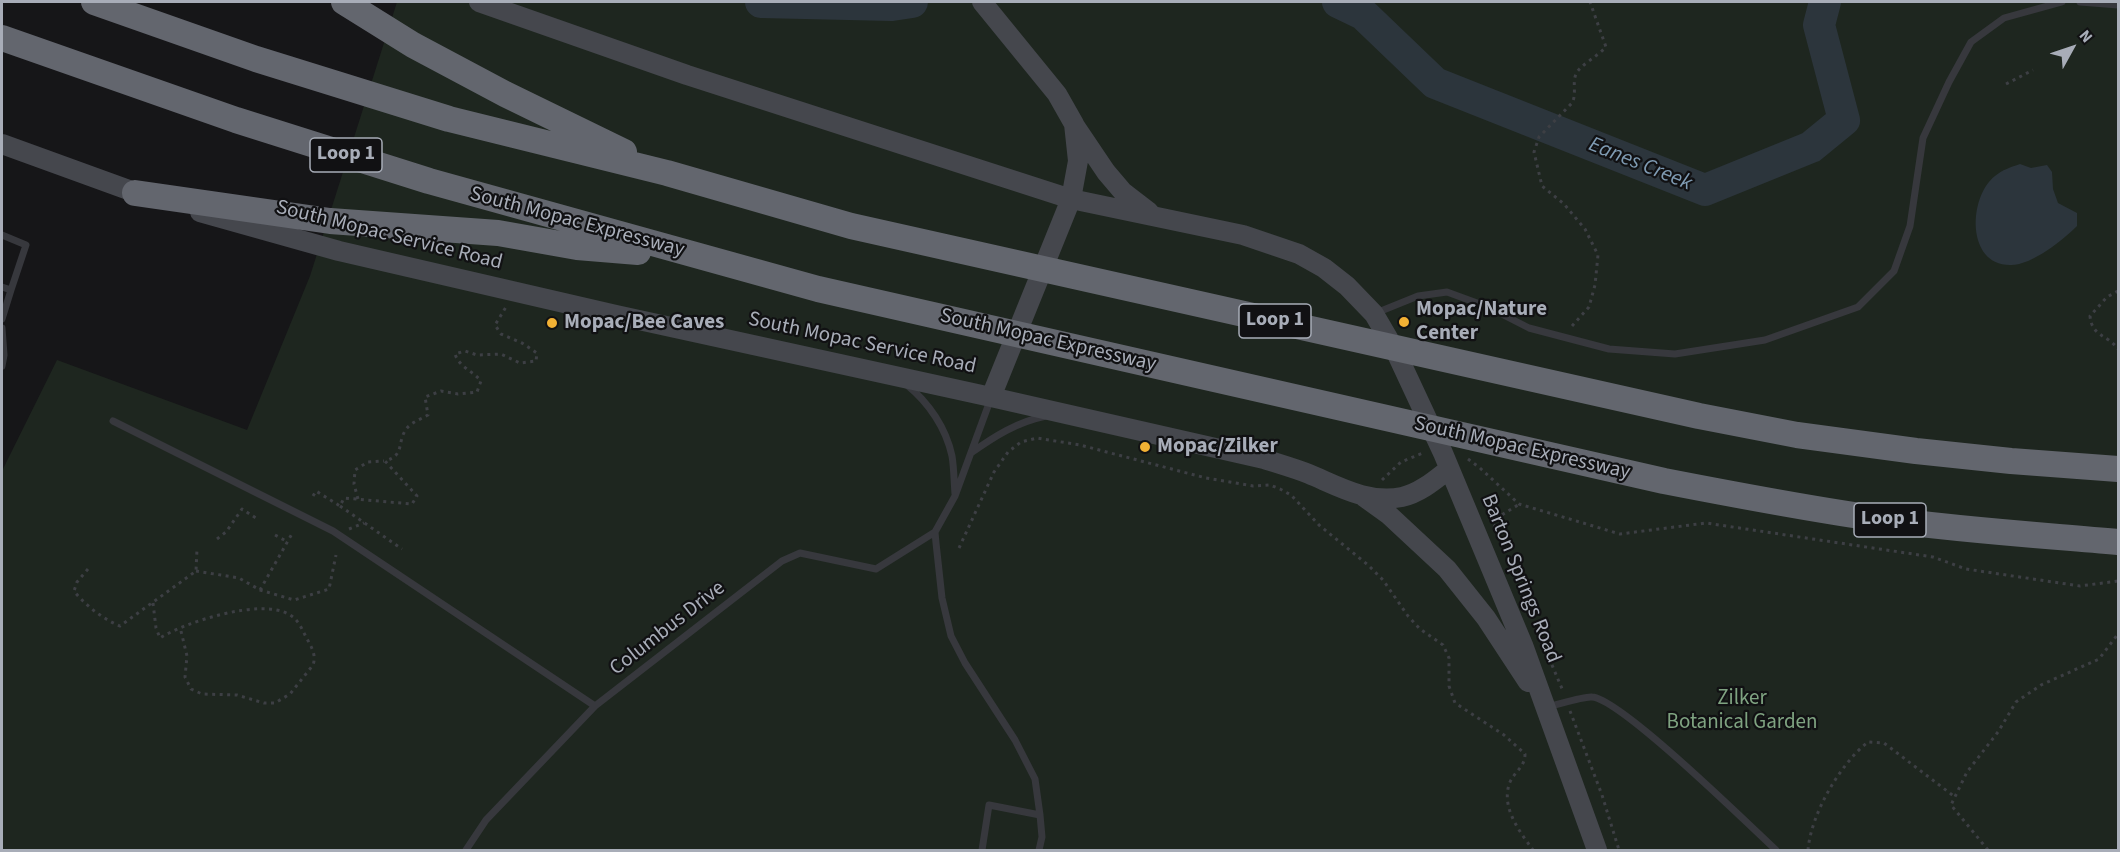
<!DOCTYPE html>
<html>
<head>
<meta charset="utf-8">
<style>
  body { margin:0 }
  #map { position:relative; width:2120px; height:852px; overflow:hidden; background:#161618; font-family:"Source Sans 3",sans-serif }
  canvas { display:block }
  .frame { position:absolute; inset:0; border:3px solid #a8adb8; pointer-events:none }
  .north { position:absolute; left:2042px; top:18px; width:60px; height:60px; -webkit-text-stroke:4px #111113; paint-order:stroke; rotate:50deg; font-size:16px; font-weight:700; line-height:24px; text-align:center; color:#a8adb8 }
  .north::after { content:''; display:block; margin:auto; width:21px; height:27px; background:#a8adb8; clip-path:polygon(50% 0,100% 100%,50% 72%,0 100%) }
</style>
</head>
<body>
<div id="map">
<canvas width="2120" height="852"></canvas>
<div class="frame"></div>
<div class="north">N</div>
</div>
<script>
const c = document.querySelector('canvas').getContext('2d');
c.lineJoin = 'round';
function fill(path, color) { c.fillStyle = color; c.fill(path, 'evenodd'); }
function stroke(path, color, width, dash) { c.strokeStyle = color; c.lineWidth = width; c.lineCap = dash ? 'butt' : 'round'; c.setLineDash(dash || []); c.stroke(path); }
function drawText(font, color, halo, rows, align = 'center') {
  c.font = font + ' "Source Sans 3",sans-serif'; c.lineWidth = 4.5; c.setLineDash([]); c.textBaseline = 'middle'; c.strokeStyle = halo; c.fillStyle = color; for (const [text, x, y, turn = 0] of rows) {
    c.save(); c.translate(x, y); c.rotate((+turn || 0) * Math.PI / 180); c.textAlign = isNaN(turn) ? turn : align; if (halo) c.strokeText(text, 0, 0); c.fillText(text, 0, 0); c.restore();
  }
}
const green = new Path2D(`
  M397,2H2118V850H2V471L57,360L247,430L310,276Z`);
const water = new Path2D(`
  M2020,164L2031,168L2047,165L2052,172L2053,189L2058,203L2077,213V226C2063,240 2032,265 2011,265C1966,266 1968,197 1995,176C2002,170 2011,167 2020,164Z`);
const river = new Path2D(`
  M761,2L892,5L912,2
  M1338,2L1363,14L1435,83L1705,190L1811,147L1844,120L1819,25L1825,2`);
const path = new Path2D(`
  M2006,84L2033,70
  M2118,291L2107,297L2090,316C2092,337 2107,334 2118,349
  M1572,326L1589,307L1595,285L1598,255L1585,229L1564,204L1542,186L1534,152L1539,137L1572,103C1577,94 1572,83 1576,74C1579,66 1598,56 1606,47L1590,2
  M1468,459L1480,468L1519,504L1620,534L1706,523L1933,557L1966,569L2080,586L2118,581
  M1382,480L1401,462L1423,453
  M313,496L316,491L340,506L344,498L412,504L417,496L385,461C406,455 396,442 407,428C412,422 421,419 428,415L425,397L441,391L458,394L477,392L481,381C473,371 459,367 455,354L465,351L477,355L501,354L520,363L536,361L537,353L522,343L501,334L495,325L506,307
  M358,499L354,484L355,470L368,462L384,461
  M340,506L402,549
  M1494,527L1500,516L1518,505
  M349,529L364,523
  M275,535L288,542
  M217,539L226,532L242,509L259,520
  M959,548L994,472L1008,452L1021,442L1037,438L1080,445L1206,478L1253,486L1270,485L1280,489L1291,495L1319,525L1368,565L1383,580L1408,616L1420,629L1443,645L1449,658V686L1455,703L1504,735L1525,754C1525,767 1515,771 1510,782C1500,807 1520,832 1533,850
  M88,569L77,582L74,591C86,606 103,619 120,626L196,571L197,549
  M196,571L239,578L260,590L294,600L329,589L336,555
  M260,590L293,532
  M153,603L156,628L160,638C185,622 261,598 288,614C297,618 301,627 305,635C310,645 317,654 313,665L290,694L275,703H264L237,695L202,694L191,689L185,677L187,656L180,627
  M1549,658L1563,691
  M1570,711L1602,795L1619,850
  M1808,850C1811,814 1840,764 1868,742L1884,743L1955,797
  M1988,850L1951,805L1967,772L1998,732L2016,702L2041,685L2099,659L2118,634`);
const lane = new Path2D(`
  M2080,2L2118,5
  M2,235L26,245L11,290
  M2,287L11,290L2,319
  M1376,313L1418,296L1447,292L1488,307L1529,328L1609,349L1675,354L1765,340L1858,307L1894,271L1910,226L1923,138L1949,82L1971,42L2004,18L2062,2
  M2,328L4,355L2,366
  M907,385C929,403 946,428 952,456C954,468 954,482 955,494
  M991,398L955,496L935,532L936,543L942,598L951,636L965,663L1015,740L1035,779L1040,815L1042,837L1039,850
  M113,421L333,531L595,706
  M971,453C995,436 1017,422 1046,416
  M1547,707C1557,705 1584,696 1592,697C1621,699 1749,825 1776,850
  M466,850L486,820L595,706L782,561L800,553L876,569L935,532
  M982,850L989,805L1040,815`);
const secondary = new Path2D(`
  M479,2L687,75L1071,199L1243,235L1299,254L1324,268L1347,286L1374,314L1395,350L1443,453L1523,645L1597,850
  M982,2L1057,94L1074,124L1078,161L1071,199L991,397
  M1075,126L1106,172L1123,192L1149,212
  M2,144L148,197
  M200,212L339,251L616,315L991,397L1264,459C1279,464 1294,468 1309,474C1338,486 1368,504 1402,497C1420,493 1435,480 1449,469
  M1364,497L1389,515L1447,569L1486,618L1528,682`);
const highway = new Path2D(`
  M94,2L256,59L449,119L667,173L851,226L1699,416L1797,435L1916,451L2011,461L2118,469
  M344,2L413,45L505,94L624,152
  M2,38L236,120L429,181L818,289L1664,481C1736,495 1808,509 1881,519C1960,530 2039,535 2118,542
  M135,193L330,221L498,233L577,247L638,252`);
const markers = [
  [1404,322,6,"#f2b134"],
  [552,323,6,"#f2b134"],
  [1145,447,6,"#f2b134"]
];
const shields = [
  [346,155,72],
  [1275,321,72],
  [1890,520,72]
];
const shieldNames = [
  ["Loop 1",346,155],
  ["Loop 1",1275,321],
  ["Loop 1",1890,520]
];
const streetNames = [
  ["South Mopac Expressway",577,223,15],
  ["South Mopac Service Road",389,236,14],
  ["South Mopac Expressway",1048,341,13],
  ["South Mopac Service Road",862,344,12],
  ["South Mopac Expressway",1522,449,13],
  ["Barton Springs Road",1520,579,68],
  ["Columbus Drive",668,629,-38]
];
const poiNames = [
  ["Mopac/Nature",1416,310],
  ["Center",1416,334],
  ["Mopac/Bee Caves",564,323],
  ["Mopac/Zilker",1157,447]
];
const parkNames = [
  ["Zilker",1742,699],
  ["Botanical Garden",1742,723]
];
const waterNames = [
  ["Eanes Creek",1640,165,22]
];
fill(green, '#1e261f');
fill(water, '#2c353c');
stroke(river, '#2c353c', 32);
stroke(path, '#3d3f44', 3, [3, 4.5]);
stroke(lane, '#37383d', 7);
stroke(secondary, '#45474d', 20);
stroke(highway, '#63666e', 26);
for (const [x, y, r, color] of markers) { const dot = new Path2D(); dot.arc(x, y, r, 0, 2 * Math.PI); c.fillStyle = color; c.fill(dot); stroke(dot, '#111113', 2); }
for (const [x, y, w] of shields) { const box = new Path2D(); box.roundRect(x - w / 2, y - 17, w, 34, 4.5); c.fillStyle = '#111113'; c.fill(box); stroke(box, '#a8adb8', 1.5); }
drawText('bold 20px', '#a8adb8', null, shieldNames);
drawText('21px', '#a8adb8', '#111113', streetNames);
drawText('bold 21px', '#a8adb8', '#111113', poiNames, 'left');
drawText('21px', '#7fa381', '#111113', parkNames);
drawText('italic 22px', '#7f9bb3', '#111113', waterNames);
</script>
</body>
</html>
